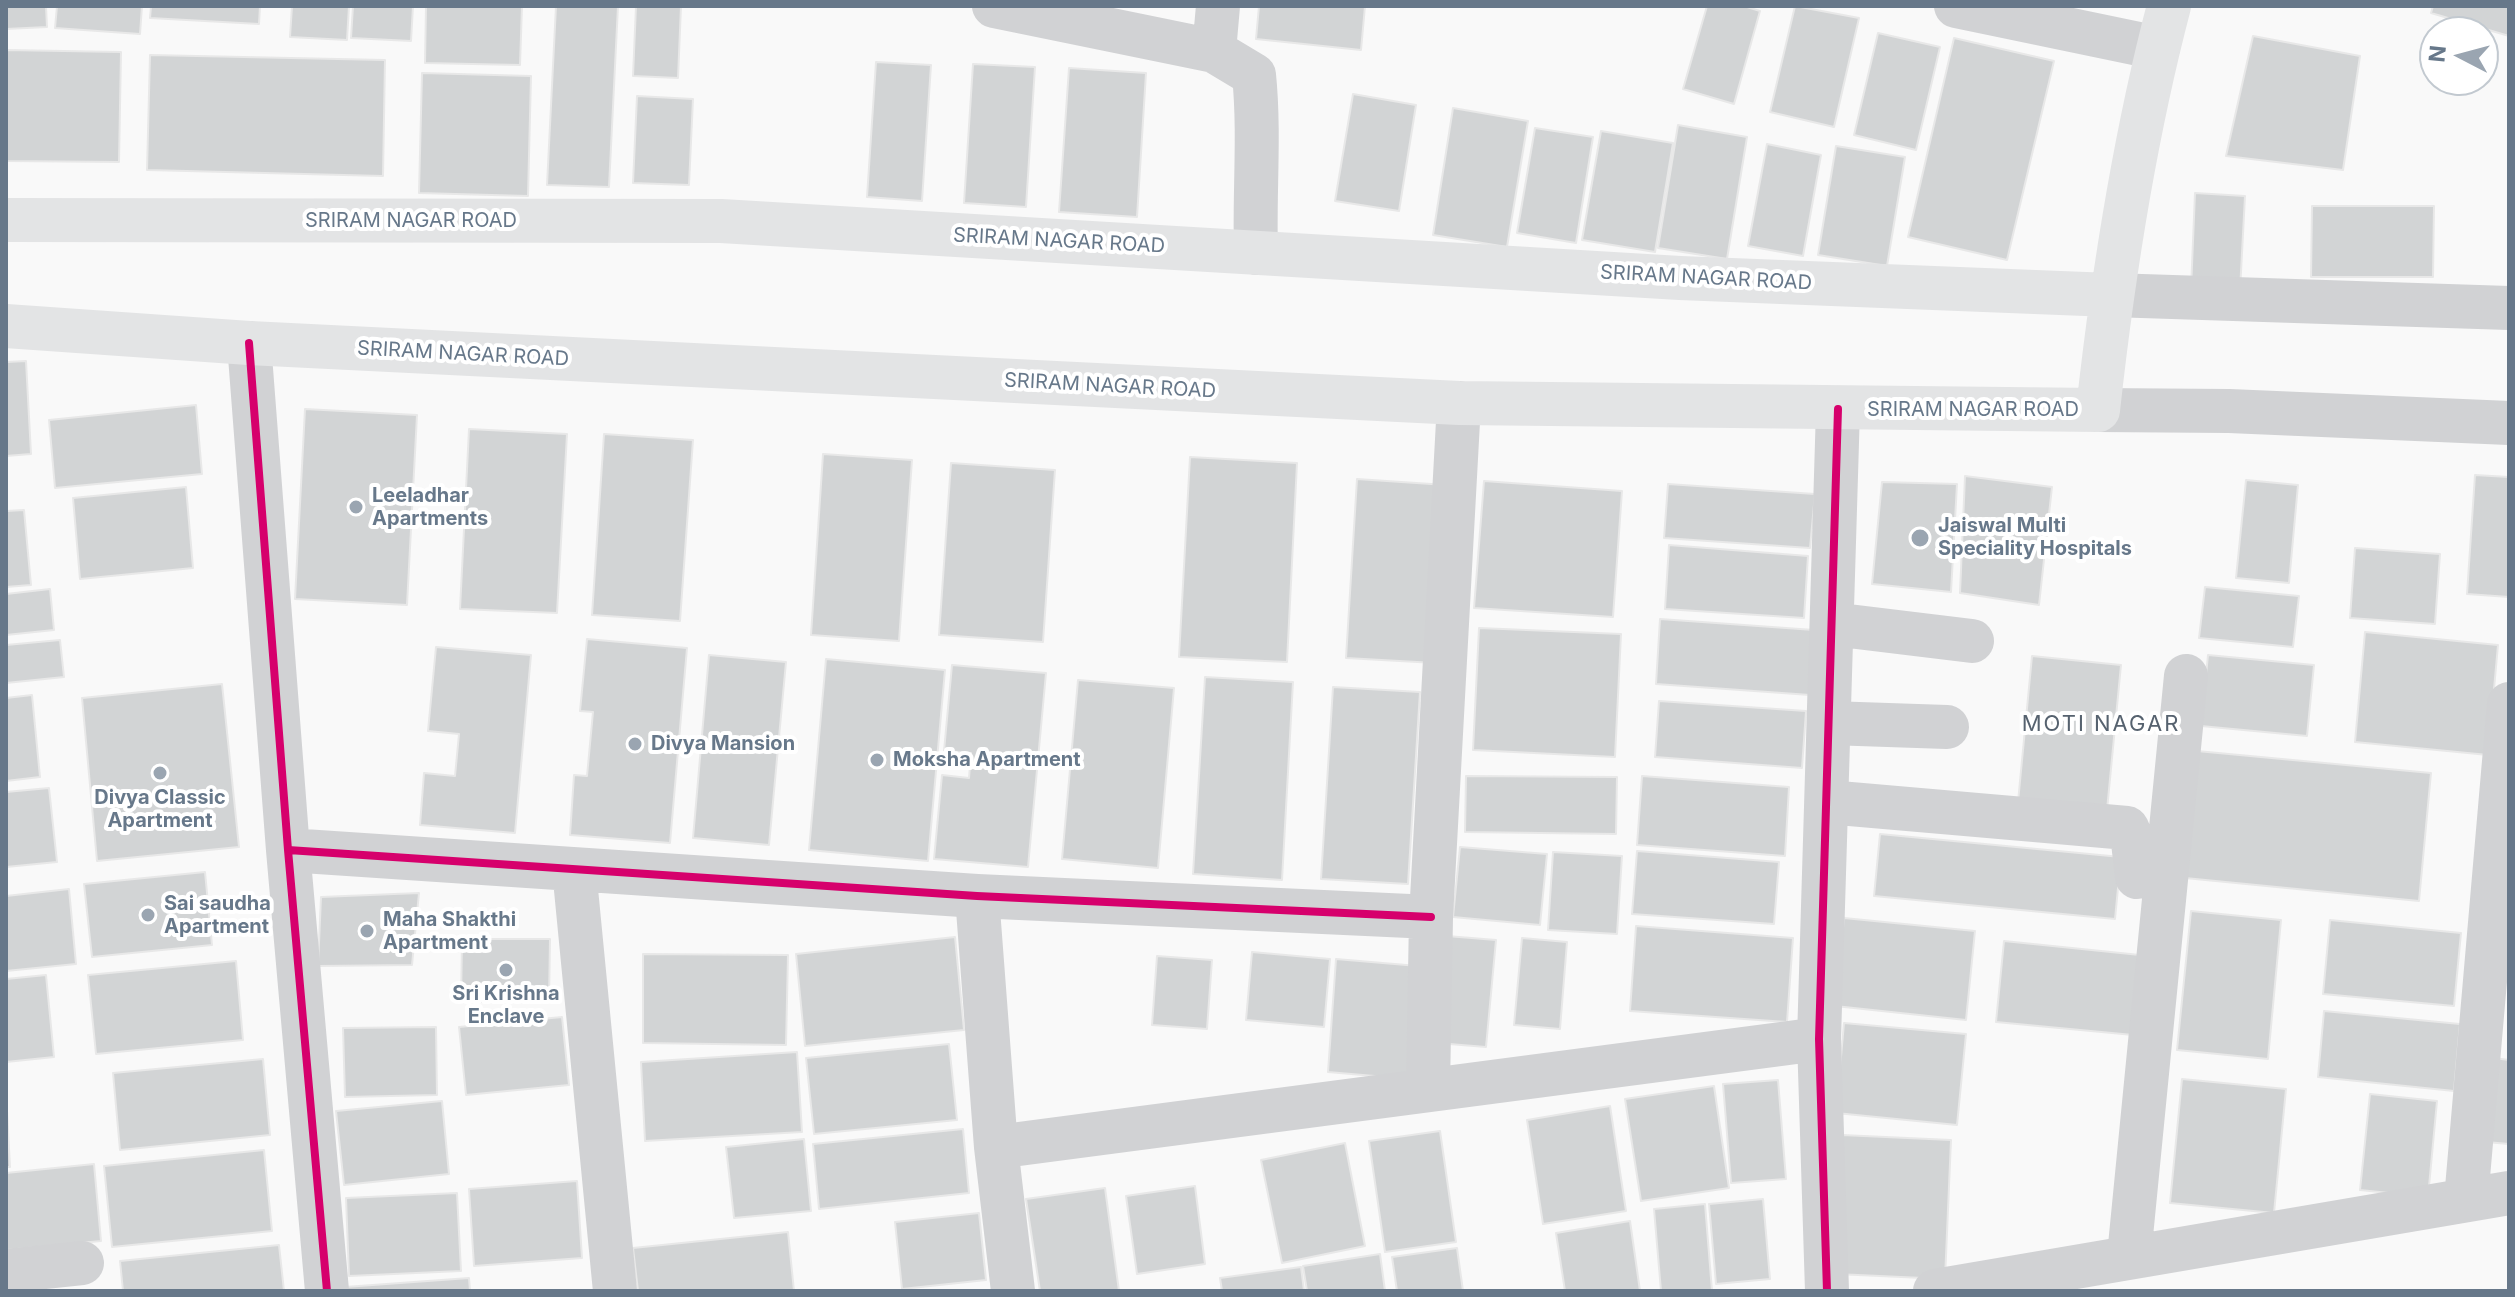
<!DOCTYPE html>
<html>
<head>
<meta charset="utf-8">
<style>
  body { margin:0 }
  #map { position:relative; width:2515px; height:1297px; overflow:hidden; background:#f9f9f9; font-family:Inter,sans-serif }
  canvas { display:block }
  .frame { position:absolute; inset:0; border:8px solid #67788a; pointer-events:none }
  .north { position:absolute; left:2419px; top:16px; width:80px; height:80px; box-sizing:border-box; background:#fff; border:2px solid #c2c9d0; border-radius:50%; rotate:276deg; font-size:22px; font-weight:700; line-height:32px; text-align:center; color:#67788a }
  .north::after { content:''; display:block; margin:auto; width:28px; height:36px; background:#9aa5b1; clip-path:polygon(50% 0,100% 100%,50% 72%,0 100%) }
</style>
</head>
<body>
<div id="map">
<canvas width="2515" height="1297"></canvas>
<div class="frame"></div>
<div class="north">N</div>
</div>
<script>
const c = document.querySelector('canvas').getContext('2d');
c.lineJoin = 'round';
function fill(path, color) { c.fillStyle = color; c.fill(path, 'evenodd'); }
function stroke(path, color, width, dash) { c.strokeStyle = color; c.lineWidth = width; c.lineCap = dash ? 'butt' : 'round'; c.setLineDash(dash || []); c.stroke(path); }
function drawText(font, color, halo, rows, align = 'center') {
  c.font = font + ' Inter,sans-serif'; c.lineWidth = 8; c.setLineDash([]); c.textBaseline = 'middle'; c.strokeStyle = halo; c.fillStyle = color; for (const [text, x, y, turn = 0] of rows) {
    c.save(); c.translate(x, y); c.rotate((+turn || 0) * Math.PI / 180); c.textAlign = isNaN(turn) ? turn : align; if (halo) c.strokeText(text, 0, 0); c.fillText(text, 0, 0); c.restore();
  }
}
const building = new Path2D(`
  M6,6H46L47,27L6,29Z
  M57,6H142L140,34L55,28Z
  M151,6H260L259,24L150,18Z
  M292,6H349L347,40L290,37Z
  M353,6H413L411,41L351,38Z
  M426,6H522L520,65L425,63Z
  M556,6H618L609,187L547,185Z
  M636,6H681L678,78L633,76Z
  M1259,6H1365L1361,50L1256,39Z
  M1707,6H1744L1760,11L1734,104L1683,89Z
  M1795,6L1859,18L1834,127L1770,112Z
  M2433,6H2509V36L2431,13Z
  M1878,33L1940,47L1916,150L1854,135Z
  M2253,36L2360,56L2343,170L2226,156Z
  M1954,38L2054,61L2007,260L1908,237Z
  M6,50L121,52L119,162L6,161Z
  M150,55L385,60L383,176L147,170Z
  M876,62L931,65L922,201L867,197Z
  M973,64L1035,67L1026,207L964,203Z
  M1069,68L1146,73L1137,217L1059,212Z
  M422,73L531,76L528,196L419,193Z
  M1353,94L1416,105L1399,211L1335,201Z
  M637,96L693,99L689,185L633,183Z
  M1453,108L1528,121L1507,247L1433,235Z
  M1678,125L1747,137L1727,259L1658,248Z
  M1535,128L1593,137L1576,243L1517,233Z
  M1601,131L1673,143L1655,252L1582,240Z
  M1767,144L1821,155L1803,256L1748,246Z
  M1836,146L1905,157L1887,266L1818,255Z
  M2195,193L2245,196L2240,291L2191,289Z
  M2312,206H2434L2433,277H2311Z
  M26,361L31,454L6,456V362Z
  M196,405L202,474L55,488L49,420Z
  M305,409L417,415L407,605L295,599Z
  M469,429L567,434L557,613L460,609Z
  M604,434L693,440L680,621L592,615Z
  M823,454L912,460L899,641L811,635Z
  M1190,457L1297,463L1287,662L1179,657Z
  M951,463L1055,470L1043,642L939,635Z
  M2475,475L2509,477V597L2467,594Z
  M1965,476L2052,487L2039,605L1960,593Z
  M1357,479L1446,485L1435,663L1346,658Z
  M2246,480L2298,485L2289,583L2236,578Z
  M1484,481L1622,491L1613,617L1474,608Z
  M1882,482L1957,484L1951,592L1872,584Z
  M1668,484L1815,494L1810,548L1664,538Z
  M186,487L193,568L80,579L73,498Z
  M24,510L31,585L6,587V511Z
  M1669,545L1808,556L1804,618L1665,609Z
  M2355,548L2440,554L2435,624L2350,618Z
  M2205,587L2299,596L2293,647L2199,638Z
  M50,589L54,630L6,635V594Z
  M1660,619L1814,630L1810,695L1656,684Z
  M1479,628L1621,634L1615,757L1473,750Z
  M2365,632L2498,645L2488,755L2355,742Z
  M587,639L687,648L670,843L570,835L574,775L587,776L593,712L580,711Z
  M60,640L64,677L6,683V645Z
  M436,647L531,655L515,833L420,825L424,773L455,776L459,734L428,731Z
  M709,655L786,662L769,845L693,838Z
  M2208,655L2314,665L2307,736L2201,726Z
  M2032,656L2121,665L2107,810L2018,802Z
  M826,659L945,670L928,861L809,850Z
  M952,665L1046,673L1028,867L934,859L942,775L969,778L971,753L944,751Z
  M1205,677L1293,682L1282,880L1193,874Z
  M1078,680L1174,688L1158,868L1062,859Z
  M222,684L239,847L97,861L82,698Z
  M1333,687L1420,692L1408,884L1321,879Z
  M32,695L40,777L6,781V698Z
  M1659,701L1806,711L1802,768L1655,757Z
  M2197,751L2431,773L2419,901L2185,878Z
  M1466,776L1617,777L1616,834L1465,832Z
  M1642,776L1789,787L1785,856L1637,845Z
  M49,788L57,862L6,867V792Z
  M1880,834L2121,857L2115,919L1874,896Z
  M1460,847L1547,854L1540,925L1453,917Z
  M1637,851L1779,862L1774,924L1632,914Z
  M1553,852L1622,856L1617,934L1548,930Z
  M205,872L212,945L92,957L84,884Z
  M69,889L76,964L6,971V896Z
  M419,893L412,965L318,966L321,897Z
  M2191,911L2281,920L2268,1059L2177,1050Z
  M1844,918L1975,931L1966,1020L1835,1006Z
  M2330,920L2461,933L2454,1006L2323,994Z
  M1636,926L1793,938L1787,1022L1630,1011Z
  M1447,936L1496,940L1486,1047L1437,1043Z
  M955,937L964,1030L805,1046L796,954Z
  M1522,938L1567,942L1560,1029L1514,1025Z
  M462,939H550L549,1002H461Z
  M2004,941L2140,955L2133,1035L1996,1022Z
  M1252,952L1330,959L1324,1027L1246,1020Z
  M643,954L788,955L786,1045L643,1043Z
  M1157,956L1212,960L1207,1029L1152,1025Z
  M1336,959L1418,966L1409,1079L1328,1072Z
  M236,961L243,1040L96,1054L88,975Z
  M46,975L54,1057L6,1062V979Z
  M2324,1011L2460,1024L2454,1091L2318,1077Z
  M562,1017L569,1085L466,1095L459,1027Z
  M1844,1023L1966,1034L1957,1125L1836,1113Z
  M436,1027L437,1095L345,1097L343,1028Z
  M949,1044L957,1120L814,1134L806,1058Z
  M797,1052L802,1132L645,1141L641,1062Z
  M2494,1058L2509,1060V1144L2486,1142Z
  M263,1059L270,1135L120,1150L113,1073Z
  M2182,1079L2286,1089L2274,1213L2170,1203Z
  M1778,1080L1786,1179L1731,1183L1723,1084Z
  M1714,1086L1729,1188L1641,1201L1625,1099Z
  M6,1092L10,1167H6Z
  M2370,1094L2437,1101L2428,1197L2360,1190Z
  M442,1101L449,1174L344,1185L336,1111Z
  M1610,1106L1626,1211L1543,1224L1527,1120Z
  M963,1129L969,1193L819,1209L813,1144Z
  M1440,1131L1456,1242L1385,1252L1369,1141Z
  M1842,1135L1951,1140L1945,1279L1836,1274Z
  M804,1139L811,1211L734,1218L726,1147Z
  M1345,1143L1365,1246L1282,1263L1261,1160Z
  M264,1150L272,1231L112,1247L104,1166Z
  M94,1164L101,1241L6,1250V1173Z
  M577,1181L582,1258L474,1266L469,1189Z
  M1195,1186L1205,1264L1137,1274L1126,1196Z
  M1105,1188L1119,1291H1040L1026,1199Z
  M457,1193L461,1271L349,1276L346,1198Z
  M1763,1199L1770,1279L1716,1284L1709,1204Z
  M1705,1204L1712,1291H1661L1654,1209Z
  M979,1213L986,1280L902,1289L895,1222Z
  M1630,1221L1640,1291H1565L1556,1233Z
  M788,1232L794,1291H638L633,1248Z
  M279,1245L284,1291H123L120,1261Z
  M1457,1248L1463,1291H1397L1392,1257Z
  M1380,1254L1385,1291H1307L1303,1266Z
  M1301,1267L1304,1291H1222L1220,1278Z
  M469,1278L470,1291H346L345,1287Z`);
const minor = new Path2D(`
  M994,6L1214,51L1218,6
  M1956,6L2158,48
  M1214,51L1254,75C1260,134 1254,194 1256,253
  M2111,295L2509,308
  M249,343L288,850L327,1291
  M2098,410L2229,411L2509,423
  M1832,624L1972,641
  M1829,723L1947,727
  M1827,802L2127,828L2133,842L2137,877
  M288,850L977,896L1431,917
  M574,869L615,1291
  M977,896L996,1147L1013,1291
  M1428,1089L1431,917L1459,403
  M996,1147L1819,1039
  M2466,1200L2509,704
  M2129,1256L2186,676
  M6,1271L82,1263
  M1827,1291L1819,1039L1838,409
  M1935,1291L2509,1193`);
const major = new Path2D(`
  M6,220L721,221L1680,278L2111,295
  M6,326L249,343L1459,403L2098,410C2113,274 2134,139 2169,6`);
const cycleway = new Path2D(`
  M249,343L288,850L327,1291
  M288,850L977,896L1431,917
  M1827,1291L1819,1039L1838,409`);
const markers = [
  [356,507,8,"#9aa5b1"],
  [1920,538,10,"#9aa5b1"],
  [635,744,8,"#9aa5b1"],
  [877,760,8,"#9aa5b1"],
  [160,773,8,"#9aa5b1"],
  [148,915,8,"#9aa5b1"],
  [367,931,8,"#9aa5b1"],
  [506,970,8,"#9aa5b1"]
];
const streetNames = [
  ["SRIRAM NAGAR ROAD",411,221],
  ["SRIRAM NAGAR ROAD",1059,241,3],
  ["SRIRAM NAGAR ROAD",1706,278,3],
  ["SRIRAM NAGAR ROAD",463,354,3],
  ["SRIRAM NAGAR ROAD",1110,386,3],
  ["SRIRAM NAGAR ROAD",1973,410]
];
const poiNames = [
  ["Leeladhar",372,496],
  ["Apartments",372,519],
  ["Jaiswal Multi",1938,526],
  ["Speciality Hospitals",1938,549],
  ["Divya Mansion",651,744],
  ["Moksha Apartment",893,760],
  ["Divya Classic",160,798,"center"],
  ["Apartment",160,821,"center"],
  ["Sai saudha",164,904],
  ["Apartment",164,927],
  ["Maha Shakthi",383,920],
  ["Apartment",383,943],
  ["Sri Krishna",506,994,"center"],
  ["Enclave",506,1017,"center"]
];
const neighbourhoodNames = [
  ["MOTI NAGAR",2101,724]
];
fill(building, '#d2d4d5');
stroke(building, '#e8e8e8', 2);
stroke(minor, '#d1d2d4', 44);
stroke(major, '#e3e4e5', 44);
stroke(cycleway, '#d6006c', 8);
for (const [x, y, r, color] of markers) { const dot = new Path2D(); dot.arc(x, y, r, 0, 2 * Math.PI); c.fillStyle = color; c.fill(dot); stroke(dot, '#fff', 3); }
drawText('20px', '#67788a', '#fff', streetNames);
drawText('bold 20px', '#67788a', '#fff', poiNames, 'left');
c.letterSpacing = '2px';
drawText('22px', '#56626f', '#fff', neighbourhoodNames);
c.letterSpacing = '0px';
</script>
</body>
</html>
